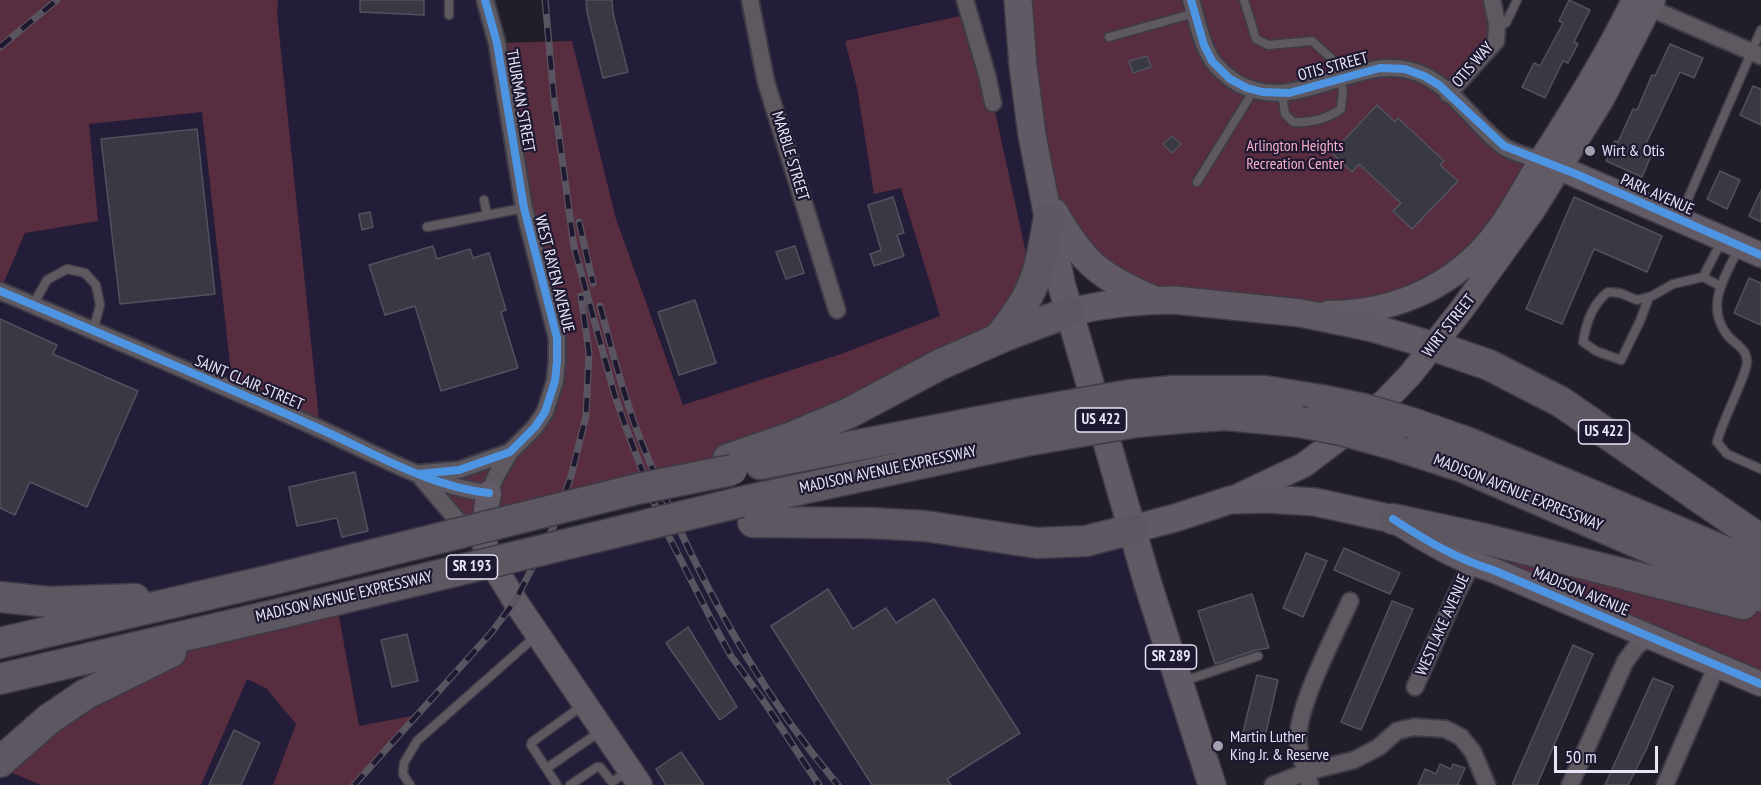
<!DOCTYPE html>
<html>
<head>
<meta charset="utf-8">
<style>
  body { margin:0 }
  #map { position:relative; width:1761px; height:785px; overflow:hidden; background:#211e2a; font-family:"PT Sans Narrow",sans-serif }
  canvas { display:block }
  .scale { position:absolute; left:1554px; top:746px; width:104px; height:27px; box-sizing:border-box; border:3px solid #e8e5f6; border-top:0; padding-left:8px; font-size:18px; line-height:21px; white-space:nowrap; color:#e8e5f6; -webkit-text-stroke:4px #1e1830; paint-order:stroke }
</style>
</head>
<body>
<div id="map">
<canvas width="1761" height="785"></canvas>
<div class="scale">50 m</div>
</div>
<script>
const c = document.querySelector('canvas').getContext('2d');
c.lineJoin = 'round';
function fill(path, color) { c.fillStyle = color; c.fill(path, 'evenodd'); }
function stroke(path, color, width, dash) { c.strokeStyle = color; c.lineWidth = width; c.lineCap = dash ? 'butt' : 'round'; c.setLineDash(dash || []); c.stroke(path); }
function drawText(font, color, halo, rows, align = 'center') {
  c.font = font + ' "PT Sans Narrow",sans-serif'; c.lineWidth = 4.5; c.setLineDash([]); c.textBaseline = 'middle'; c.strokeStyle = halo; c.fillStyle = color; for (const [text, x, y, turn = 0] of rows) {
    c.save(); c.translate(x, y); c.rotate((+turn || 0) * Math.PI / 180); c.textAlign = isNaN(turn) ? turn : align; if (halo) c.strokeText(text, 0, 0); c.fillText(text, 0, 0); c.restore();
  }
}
const built = new Path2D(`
  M278,0H485L553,321L555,381L465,532L204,597H0V291L25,233L98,221L88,124L202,111L233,391Z
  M543,0H1018L1045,198L1033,285L987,75L845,40L857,88L875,193L901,187L940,316L841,354L683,405L616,219L572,41L546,40Z
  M661,521L871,523L967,532L1133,529L1212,785H354L417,715L359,726L336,600Z
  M246,679L266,687L296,724L273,785H201Z
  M0,768L41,785H0Z`);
const green = new Path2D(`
  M0,0H278L277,13L320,429L233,391L202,112L89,124L98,221L25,233L0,291Z
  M1018,0H1492L1497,24L1448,94L1531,157L1487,244L1381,308L1132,291L1045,198Z
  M969,14L987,75L1033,285L1020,310L787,439L486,526L485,552L419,474L476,465L535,427L557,361L497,43L572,41L616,219L683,405L841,354L940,316L901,188L874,194L857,88L845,41Z
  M1485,539L1761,608V684L1472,563Z
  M336,600L359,726L417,715L354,785H273L296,724L266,688L247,679L201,785H41L0,768L29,735L231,624Z`);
const building = new Path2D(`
  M360,0H424V15L360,12Z
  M586,0H612L613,13L628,72L603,78L587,12Z
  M1569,0L1590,10L1574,42L1578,44L1568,63L1563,61L1545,98L1522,87L1534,63L1540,66L1563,23L1559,21Z
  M1670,44L1703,58L1694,78L1680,72L1642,152L1651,156L1642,177L1606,161L1615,141L1618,142L1633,109L1637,110L1652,75L1655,76Z
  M1147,56L1151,67L1133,73L1129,61Z
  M1753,86L1761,89V125L1740,115Z
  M1377,105L1395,122L1398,118L1444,161L1440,165L1458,181L1412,229L1393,211L1401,203L1359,164L1352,172L1332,153Z
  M197,129L215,294L120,304L101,139Z
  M1172,136L1181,144L1172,153L1163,144Z
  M1720,171L1740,180L1727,209L1707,199Z
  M1761,190V222L1749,216Z
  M893,197L904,233L897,235L904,256L874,266L870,254L881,250L868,205Z
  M1574,197L1662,236L1647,272L1594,249L1562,324L1526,309Z
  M370,212L373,227L362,230L359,214Z
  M433,246L437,259L470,249L473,258L489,253L506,310L501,312L518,368L441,391L415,306L385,315L369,265Z
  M795,246L804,273L786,279L776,252Z
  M1749,278L1761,283V325L1734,313Z
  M695,300L716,363L679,375L658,312Z
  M0,319L57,345L53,354L138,391L87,507L30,482L15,515L0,508Z
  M355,472L368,531L342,537L337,518L297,526L289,487Z
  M1344,548L1400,573L1390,594L1334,570Z
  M1306,553L1327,561L1303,617L1283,608Z
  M828,589L853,629L886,608L896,623L934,599L1020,733L947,779L951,785H872L771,626Z
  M1252,594L1269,648L1256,650L1215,664L1198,611Z
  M1392,601L1413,609L1361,730L1341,722Z
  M688,627L737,707L720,720L666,643Z
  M407,634L418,681L392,687L381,640Z
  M1573,645L1593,654L1561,729L1537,785H1512Z
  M1257,675L1278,680L1264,741L1242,736Z
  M1653,678L1673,686L1646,750L1628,785H1605Z
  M234,730L260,743L241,785H209Z
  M681,752L704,785H666L656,769Z
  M1440,764L1451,769L1453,764L1465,768L1458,784L1460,785H1418L1425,769L1436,774Z`);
const lane = new Path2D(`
  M449,0V15
  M1244,0L1256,39L1268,45L1312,41L1331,58L1343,90L1341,109C1327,119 1311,123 1293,122L1285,114L1282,93
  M1497,24L1506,23L1517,0
  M1109,37L1195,13
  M1197,182L1254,90
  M484,200L487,215
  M1680,217L1761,30
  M427,227L524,208
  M1739,248C1725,276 1704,307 1728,336C1736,345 1746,348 1747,361C1748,372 1721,424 1717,442L1727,454L1761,469
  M1703,277L1722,240
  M1649,297L1640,321L1621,360L1596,351L1583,342C1586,323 1592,304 1608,292L1620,293L1637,300L1652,296L1673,284L1703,277L1720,286
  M33,305L47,280L67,269L85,273L96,285L100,305L93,331
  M1181,682L1258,656
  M547,768L601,731
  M410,785L403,774L404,763L417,741L537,635
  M557,785L531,745L532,742L582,706
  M570,785L597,767H600L612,782L628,771`);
const street = new Path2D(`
  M750,0L766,82L837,310
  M965,0L987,75L993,103
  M1191,0C1197,20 1201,43 1212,60C1219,70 1229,78 1239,84C1301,117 1363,45 1425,76C1456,91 1475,125 1503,146C1513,153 1529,157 1541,160
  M1650,8L1761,56
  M1448,94L1496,41L1497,24L1492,0
  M0,291C104,335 208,379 311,425C367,449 428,487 489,493L496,476L510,452
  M422,473L459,470L510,452L535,427L545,412L555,381L557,361V338L524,208L497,43L485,0
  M419,475L470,535
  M1415,687L1454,599L1472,563
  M1273,785L1306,772L1354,760L1379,747L1397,731L1414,727L1445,729L1461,737L1473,752L1487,785
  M1310,785C1305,770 1299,755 1298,740C1297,706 1335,635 1350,601
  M1570,785L1625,662L1636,647L1650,636
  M1665,785L1717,665`);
const secondary = new Path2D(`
  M1546,162L1761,255
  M1328,313C1388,313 1445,291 1486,245C1510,218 1526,184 1545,154C1577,104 1608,54 1634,0
  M489,493L486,509L485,552L515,601L640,785
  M1232,499L1304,465L1354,427L1385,401L1410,375L1462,309L1533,210L1602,99L1653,0
  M1402,525C1432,544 1460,560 1493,570L1761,684`);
const primary = new Path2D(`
  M1018,0L1023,66L1032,135L1061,283L1147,581L1212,785
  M1054,212C1083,263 1099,276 1152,299
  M1069,312C1104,304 1138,300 1174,300L1301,313L1373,328L1434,346
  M1133,529L1175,518L1230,500L1267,499L1315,502L1393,519`);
const highway = new Path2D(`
  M998,339C1014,319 1029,299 1037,274C1043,256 1045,236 1049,218
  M1434,346L1489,365L1561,402L1761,540
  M1174,391H1265L1321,400
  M1180,418L1226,415L1300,422
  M1412,423L1469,443L1761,567
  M1392,444L1463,467L1761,596
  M728,459L787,439L849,413L939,365L1007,335L1069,312
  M760,464L1019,414
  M741,502L1025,441
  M1393,519L1485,539L1743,604
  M753,522L871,523L925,526L1037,543L1086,541L1133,529
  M0,597L49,602L135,599
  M0,643L275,579
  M0,679L282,613
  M0,762L49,719L86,694L171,652`);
const rail = new Path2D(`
  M545,0L554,99L574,247L615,396L628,433L661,521L713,623L731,656L761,697L819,785
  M0,47L57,0
  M579,222L593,283
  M600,306C609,340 618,374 629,407C640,444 657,478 672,513C717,612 768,702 838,785
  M354,785L491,633L515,601L553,528L571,476L586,416L589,353L581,296`);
const highwayBridge = new Path2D(`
  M1321,400L1364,409L1412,423
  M1019,414L1129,395L1174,391
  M1300,422L1341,430L1392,444
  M1025,441L1136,422L1180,418
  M275,579L637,489L732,470
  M282,613L741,502`);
const cycleway = new Path2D(`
  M1191,0L1204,45L1212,61L1230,79L1247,88L1262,92L1289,93L1380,68L1405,69L1424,76L1439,85L1504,146L1576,174L1761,255
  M0,291C104,335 208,379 311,425C367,449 428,487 489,493
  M419,474L459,470L510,452L535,427L545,412L555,381L557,361V338L524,208L497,43L485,0
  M1393,519C1425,540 1457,559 1493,570L1761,684`);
const markers = [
  [1590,151,6,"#a29faf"],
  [1218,746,6,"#a29faf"]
];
const shields = [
  [1101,420,51],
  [1604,432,51],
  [472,567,51],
  [1171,657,51]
];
const shieldNames = [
  ["US 422",1101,420],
  ["US 422",1604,432],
  ["SR 193",472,567],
  ["SR 289",1171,657]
];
const streetNames = [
  ["OTIS WAY",1473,65,-49],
  ["OTIS STREET",1333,67,-15],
  ["THURMAN STREET",520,101,80],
  ["MARBLE STREET",790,156,73],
  ["PARK AVENUE",1657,195,24],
  ["WEST RAYEN AVENUE",554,274,76],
  ["WIRT STREET",1449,326,-52],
  ["SAINT CLAIR STREET",249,383,23],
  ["MADISON AVENUE EXPRESSWAY",888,470,-12],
  ["MADISON AVENUE EXPRESSWAY",1518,493,22],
  ["MADISON AVENUE",1581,592,23],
  ["MADISON AVENUE EXPRESSWAY",344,597,-13],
  ["WESTLAKE AVENUE",1443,625,-66]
];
const parkNames = [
  ["Arlington Heights",1295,146],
  ["Recreation Center",1295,164]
];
const poiNames = [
  ["Wirt & Otis",1602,151],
  ["Martin Luther",1230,737],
  ["King Jr. & Reserve",1230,755]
];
fill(built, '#241d39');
fill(green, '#592d40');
fill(building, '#383943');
stroke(building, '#50525d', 1.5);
stroke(lane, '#3e3b46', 11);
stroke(street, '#3e3b46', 20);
stroke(secondary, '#3e3b46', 27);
stroke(primary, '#3e3b46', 30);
stroke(highway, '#3e3b46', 33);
stroke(lane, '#5e5960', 8);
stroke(street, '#5e5960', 16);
stroke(secondary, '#625b65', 24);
stroke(primary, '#615a65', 27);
stroke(highway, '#5d5762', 30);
stroke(rail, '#595560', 7);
stroke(rail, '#1e1830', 4.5, [14]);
stroke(highwayBridge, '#3e3b46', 33, []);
stroke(highwayBridge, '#5d5762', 30);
stroke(cycleway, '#4d94e3', 8);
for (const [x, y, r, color] of markers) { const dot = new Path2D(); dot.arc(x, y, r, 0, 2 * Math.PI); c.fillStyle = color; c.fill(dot); stroke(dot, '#1e1830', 2); }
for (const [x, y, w] of shields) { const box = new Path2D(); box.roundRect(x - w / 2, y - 12, w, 24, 4.5); c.fillStyle = '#1e1830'; c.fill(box); stroke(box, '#e8e5f6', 1.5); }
drawText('bold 15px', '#e8e5f6', null, shieldNames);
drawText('16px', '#e8e5f6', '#1e1830', streetNames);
drawText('16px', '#f7aec8', '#1e1830', parkNames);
drawText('16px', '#e8e5f6', '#1e1830', poiNames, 'left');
</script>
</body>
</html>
